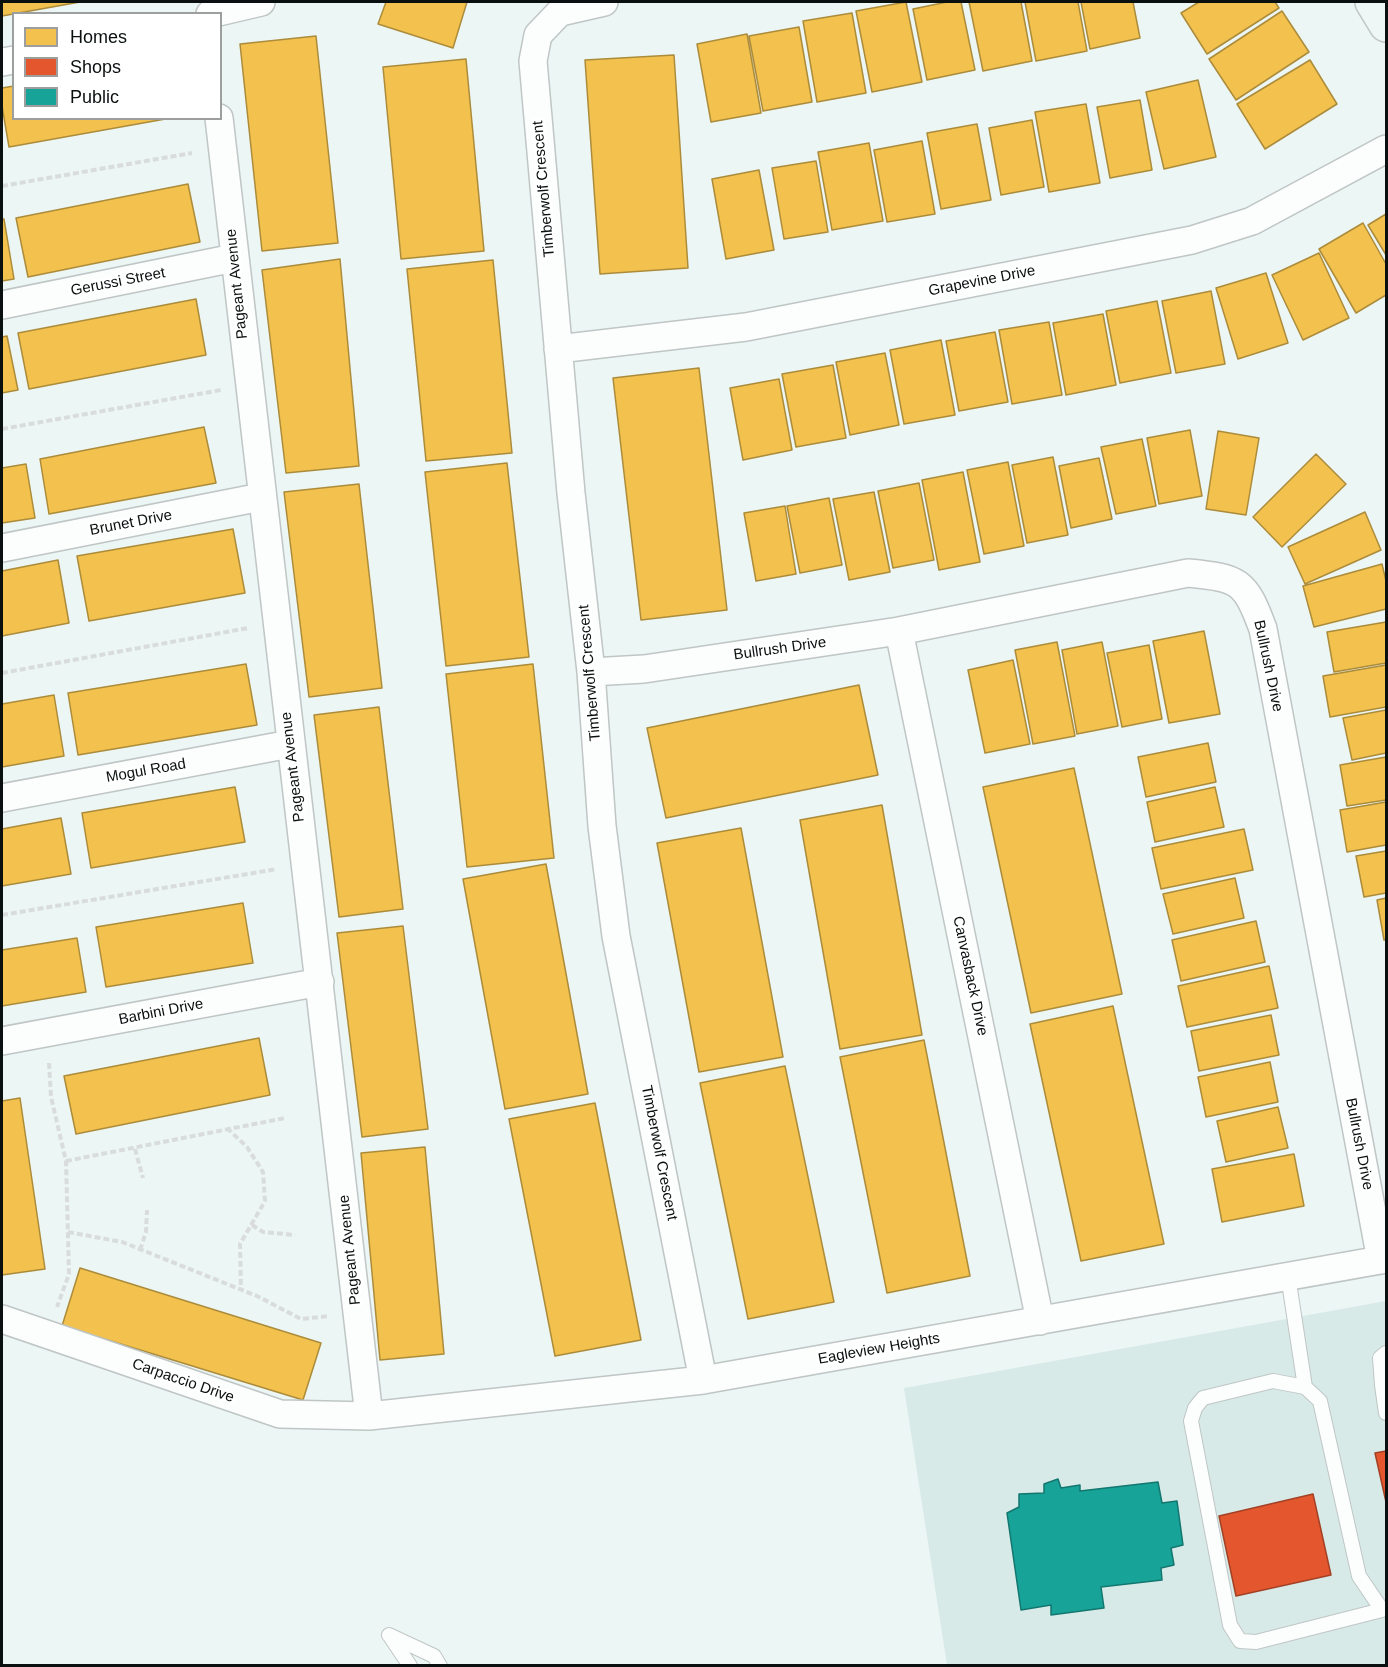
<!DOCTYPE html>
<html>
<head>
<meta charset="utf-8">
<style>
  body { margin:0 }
  #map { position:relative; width:1388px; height:1667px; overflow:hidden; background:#ecf6f4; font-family:Arial,sans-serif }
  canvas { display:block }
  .frame { position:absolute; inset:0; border:3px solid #0a0f0f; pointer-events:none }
  .legend { position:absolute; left:12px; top:12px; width:210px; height:108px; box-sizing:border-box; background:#fff; border:2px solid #9d9f9f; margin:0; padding:8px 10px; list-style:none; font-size:18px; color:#0a0f0f }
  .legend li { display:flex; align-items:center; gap:12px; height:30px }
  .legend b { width:30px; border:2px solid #9d9f9f }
</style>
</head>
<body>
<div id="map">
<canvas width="1388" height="1667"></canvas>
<div class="frame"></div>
<ul class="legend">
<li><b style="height:16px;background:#f2c14e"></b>Homes</li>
<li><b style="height:16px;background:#e4572e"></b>Shops</li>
<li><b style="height:16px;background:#17a398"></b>Public</li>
</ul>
</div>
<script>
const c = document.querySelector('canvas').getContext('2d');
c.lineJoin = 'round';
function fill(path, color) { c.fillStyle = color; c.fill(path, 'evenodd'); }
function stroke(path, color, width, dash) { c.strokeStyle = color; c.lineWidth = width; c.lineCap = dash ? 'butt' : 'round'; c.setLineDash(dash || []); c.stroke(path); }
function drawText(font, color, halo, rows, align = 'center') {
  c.font = font + ' Arial,sans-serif'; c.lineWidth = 6; c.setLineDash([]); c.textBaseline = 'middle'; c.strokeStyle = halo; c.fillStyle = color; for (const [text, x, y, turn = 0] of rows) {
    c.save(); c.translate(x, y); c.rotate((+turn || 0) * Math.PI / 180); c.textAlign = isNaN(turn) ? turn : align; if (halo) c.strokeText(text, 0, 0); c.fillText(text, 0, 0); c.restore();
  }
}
const built = new Path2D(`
  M1386,1301V1665H947L904,1388Z`);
const homes = new Path2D(`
  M2,2H80L2,16Z
  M386,2H467L453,48L378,24Z
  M906,2L922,82L872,92L856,11Z
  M947,2H961L975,70L927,80L913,9Z
  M969,2H1021L1032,61L983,71Z
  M1025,2H1078L1087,51L1036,61Z
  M1081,2H1133L1140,38L1090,49Z
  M1199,2H1275L1279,8L1207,54L1181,13Z
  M1282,11L1309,52L1236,100L1209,59Z
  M852,13L866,93L817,102L803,21Z
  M799,27L812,102L763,111L749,36Z
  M747,34L761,113L711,122L697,44Z
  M316,36L338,243L262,251L240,44Z
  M674,55L688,268L600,274L585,60Z
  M466,59L484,251L401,259L383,67Z
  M1310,60L1337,104L1265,149L1237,104Z
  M1198,80L1216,157L1164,169L1146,92Z
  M14,86V118H171L9,147L2,106V88Z
  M1140,100L1152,170L1110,178L1097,107Z
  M1086,104L1100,183L1049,192L1035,112Z
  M1032,120L1044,187L1001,195L989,128Z
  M977,124L991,200L941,209L927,133Z
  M922,141L935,214L887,222L874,150Z
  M869,143L883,221L832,230L818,152Z
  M816,161L828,232L784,239L772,168Z
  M759,170L774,250L726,259L712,179Z
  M188,184L200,242L28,277L16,218Z
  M1386,214V255L1368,225Z
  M2,219H4L14,279L2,281Z
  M1363,223L1386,264V295L1356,313L1319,249Z
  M1319,253L1349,318L1303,340L1272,275Z
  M340,259L359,466L286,473L262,270Z
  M493,260L512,453L426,461L407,269Z
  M1266,273L1288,343L1238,359L1216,288Z
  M1211,291L1225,364L1176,373L1162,301Z
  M196,299L206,355L29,389L18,333Z
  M1157,301L1171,373L1120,383L1106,311Z
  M1103,314L1116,385L1066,395L1053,323Z
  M1049,322L1062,395L1012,404L999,330Z
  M995,332L1008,402L959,411L946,341Z
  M7,336L18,390L2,393V337Z
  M941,340L955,415L904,424L890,350Z
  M885,353L899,425L850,435L836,362Z
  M833,365L846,438L796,447L782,374Z
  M699,368L727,610L641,620L613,378Z
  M779,379L792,450L743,460L730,388Z
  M204,427L216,483L49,514L40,459Z
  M1190,430L1202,496L1159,504L1147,438Z
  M1218,431L1259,438L1246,515L1206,509Z
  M1142,439L1156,506L1116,514L1101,447Z
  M1316,454L1346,484L1282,547L1253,517Z
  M1053,457L1068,535L1027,543L1012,465Z
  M1099,458L1112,519L1071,528L1059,466Z
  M1008,462L1024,546L984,554L967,470Z
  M507,463L529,657L446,666L425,472Z
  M26,464L35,518L2,523V468Z
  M963,472L980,562L939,570L922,480Z
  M919,483L934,560L893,568L878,491Z
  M359,484L382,688L309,697L284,492Z
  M874,492L890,572L849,580L833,499Z
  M829,498L842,565L800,573L787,506Z
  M785,506L796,574L756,581L744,513Z
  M1365,512L1381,550L1305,584L1288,547Z
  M233,529L245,593L89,621L77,556Z
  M58,560L69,623L2,636V571Z
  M1382,564L1386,581V609L1314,627L1303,586Z
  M1386,622V663L1334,672L1327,632Z
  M1204,631L1220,714L1169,723L1153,641Z
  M1057,642L1075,736L1033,744L1015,650Z
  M1102,642L1118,726L1077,734L1062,650Z
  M1149,645L1162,719L1122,727L1107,653Z
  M1013,660L1030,744L985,753L968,670Z
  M246,664L257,725L78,755L68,693Z
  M533,664L554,858L467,867L446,674Z
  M1386,665V707L1330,717L1323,676Z
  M859,685L878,775L666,818L647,728Z
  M54,695L64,756L2,767V704Z
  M379,707L403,909L339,917L314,715Z
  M1386,710V753L1352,760L1343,718Z
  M1208,743L1216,782L1146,797L1138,757Z
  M1386,757V800L1347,806L1340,765Z
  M1074,768L1122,994L1031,1013L983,787Z
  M235,787L245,842L91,868L82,813Z
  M1215,787L1224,827L1155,842L1147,802Z
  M1386,802V845L1347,852L1340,810Z
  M882,805L922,1035L840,1049L800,820Z
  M61,818L71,874L2,886V829Z
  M741,828L783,1057L699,1072L657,843Z
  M1244,829L1253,870L1161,889L1152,848Z
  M1386,851V893L1364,897L1356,856Z
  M546,864L588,1094L505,1109L463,879Z
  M1235,878L1244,918L1173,934L1163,894Z
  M1386,898V940H1384L1377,900Z
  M243,903L253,963L106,987L96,927Z
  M1256,921L1265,962L1181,981L1172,940Z
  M403,926L428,1129L362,1137L337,933Z
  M77,938L86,992L2,1006V950Z
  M1269,966L1278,1008L1187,1027L1178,986Z
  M1113,1006L1164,1244L1081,1261L1030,1024Z
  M1271,1015L1279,1055L1199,1071L1191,1031Z
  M259,1038L270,1095L76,1134L64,1076Z
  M924,1040L970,1276L887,1293L840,1057Z
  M1270,1062L1278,1102L1206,1117L1198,1077Z
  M785,1066L834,1302L748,1319L700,1083Z
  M20,1098L45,1269L2,1275V1101Z
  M595,1103L641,1340L555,1356L509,1119Z
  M1278,1107L1288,1148L1226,1162L1217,1121Z
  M425,1147L444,1354L380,1360L361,1153Z
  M1294,1154L1304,1206L1222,1222L1212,1169Z
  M80,1268L321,1343L303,1400L62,1326Z`);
const shops = new Path2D(`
  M1386,1451V1502L1375,1453Z
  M1313,1494L1331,1575L1236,1596L1219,1516Z`);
const public = new Path2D(`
  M1058,1479L1061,1488L1080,1485V1491L1158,1482L1162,1503L1177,1501L1183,1545L1171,1548L1174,1565L1161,1568L1162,1580L1101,1587L1104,1608L1051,1615V1605L1021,1610L1007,1513L1019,1507V1494L1044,1493V1484Z`);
const path = new Path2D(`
  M2,186L192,153
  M2,429L221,390
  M2,673L248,628
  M2,915L277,869
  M49,1063L51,1097L66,1161L69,1274L57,1307
  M227,1128L247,1147L263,1172L265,1201L240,1244L241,1289
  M135,1149L143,1178
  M66,1161L285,1118
  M252,1225L263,1232L295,1235
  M68,1232L122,1242L257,1296L301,1319L329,1316
  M140,1250L146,1232L147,1210`);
const lane = new Path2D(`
  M1288,1276L1305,1387
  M1386,1353L1380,1358L1382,1385L1386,1390
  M1273,1381L1305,1387L1320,1401L1359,1576L1382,1610L1256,1642L1240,1641L1230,1625L1191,1421L1195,1408L1203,1398Z
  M1382,1385L1386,1413
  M389,1635L434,1656L440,1666
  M390,1636L410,1666`);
const street = new Path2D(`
  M604,2L560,12L538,35L533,61L571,493L591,672L602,826L616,936L703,1380
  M210,14L261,2
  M2,62L14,60
  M219,118L369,1416
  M2,305L234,258
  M558,349L746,327L1192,240L1252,221L1386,149
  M2,548L261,497
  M899,631L1040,1321
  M591,672L644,669L899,631L1188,573C1239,578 1245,580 1263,629L1381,1260
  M2,798L290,744
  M2,1041L320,982
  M2,1319L280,1414L369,1416L703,1380L1386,1259`);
const secondary = new Path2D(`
  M1372,2L1386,25`);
const streetNames = [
  ["Timberwolf Crescent",544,189,-95],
  ["Grapevine Drive",982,281,-11],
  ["Gerussi Street",118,282,-11],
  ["Pageant Avenue",237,284,-96],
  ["Brunet Drive",131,523,-11],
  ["Bullrush Drive",780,649,-8],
  ["Bullrush Drive",1268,666,78],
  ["Timberwolf Crescent",590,673,-95],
  ["Pageant Avenue",293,767,-97],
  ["Mogul Road",146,771,-10],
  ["Canvasback Drive",970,976,78],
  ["Barbini Drive",161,1012,-11],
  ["Bullrush Drive",1359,1144,79],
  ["Timberwolf Crescent",659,1153,79],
  ["Pageant Avenue",350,1250,-96],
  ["Eagleview Heights",879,1349,-10],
  ["Carpaccio Drive",183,1381,19]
];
fill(built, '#d7eae8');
fill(homes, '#f2c14e');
stroke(homes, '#ac8c3b', 1.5);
fill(shops, '#e4572e');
stroke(shops, '#a34125', 1.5);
fill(public, '#17a398');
stroke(public, '#13776f', 1.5);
stroke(lane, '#bfc6c5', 16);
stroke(street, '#bfc6c5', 30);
stroke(secondary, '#bfc6c5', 36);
stroke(path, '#d9dcdc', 4, [6, 3]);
stroke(lane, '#fcfefd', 14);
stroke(street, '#fcfefd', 27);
stroke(secondary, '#eff6f6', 33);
drawText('15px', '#0a0f0f', '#fff', streetNames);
</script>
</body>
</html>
